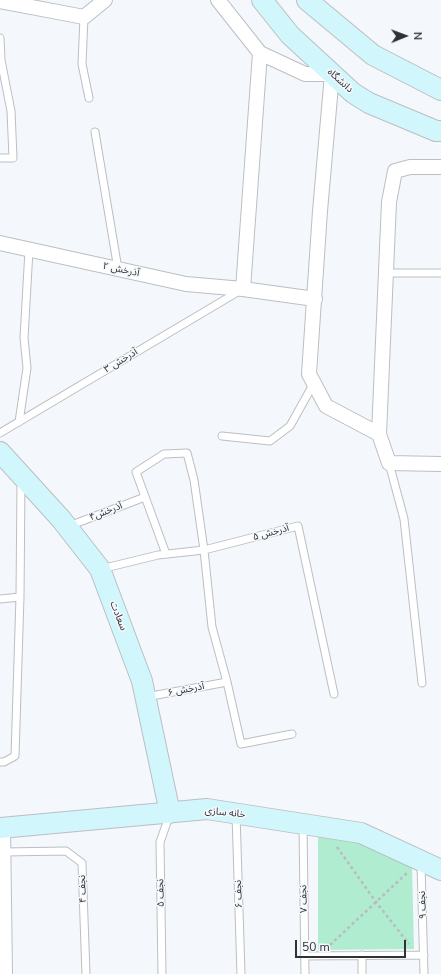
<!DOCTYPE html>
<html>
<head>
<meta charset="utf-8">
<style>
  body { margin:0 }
  #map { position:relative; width:441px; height:974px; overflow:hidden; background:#f4f8fc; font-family:"Nunito Sans",sans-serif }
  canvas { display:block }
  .north { position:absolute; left:385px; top:16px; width:40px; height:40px; -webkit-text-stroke:3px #f4f8fc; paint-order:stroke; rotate:89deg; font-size:11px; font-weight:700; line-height:16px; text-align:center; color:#303233 }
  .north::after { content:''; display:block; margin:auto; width:14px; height:18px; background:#303233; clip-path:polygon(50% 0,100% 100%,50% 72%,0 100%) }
  .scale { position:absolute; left:295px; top:940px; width:111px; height:18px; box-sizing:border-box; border:2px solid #303233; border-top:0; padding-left:5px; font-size:12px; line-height:14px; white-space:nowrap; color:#303233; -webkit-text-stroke:3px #f4f8fc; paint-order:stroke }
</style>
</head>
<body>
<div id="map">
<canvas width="441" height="974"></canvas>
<div class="north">N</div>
<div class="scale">50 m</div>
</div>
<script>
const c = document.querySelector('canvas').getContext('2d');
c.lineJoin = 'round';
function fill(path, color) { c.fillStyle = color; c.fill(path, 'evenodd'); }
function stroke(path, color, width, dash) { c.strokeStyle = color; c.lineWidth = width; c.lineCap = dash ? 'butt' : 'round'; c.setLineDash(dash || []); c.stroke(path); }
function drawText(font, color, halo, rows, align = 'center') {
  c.font = font + ' "Nunito Sans","Noto Sans Arabic",sans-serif'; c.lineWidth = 3; c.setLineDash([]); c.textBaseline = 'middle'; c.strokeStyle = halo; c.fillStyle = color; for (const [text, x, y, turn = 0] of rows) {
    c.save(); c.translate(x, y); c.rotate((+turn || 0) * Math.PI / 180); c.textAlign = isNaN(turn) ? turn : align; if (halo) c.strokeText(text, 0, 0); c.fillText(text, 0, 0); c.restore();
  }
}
const green = new Path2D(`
  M318,832L376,848L412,866L414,949L318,950Z`);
const path = new Path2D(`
  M337,847L376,902L409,944
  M330,945L407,873`);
const lane = new Path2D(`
  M84,17L82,64L89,98
  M0,38L1,60L11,111L13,158H0
  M95,132L118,269
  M386,273H441
  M19,422L27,368L24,338L29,250
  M0,433L241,290
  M222,436L270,441L290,426L314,383
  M389,463L404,519L422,683
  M69,526L145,497
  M166,554L136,472L164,454L187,453L194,480L204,550L212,627L227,682L241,744L292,734
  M101,569L158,555L204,550L298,526L334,694
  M0,599L20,597
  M146,697L227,682
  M0,762H4L15,756L20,597L21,481
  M236,814L241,974
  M303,826L305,974
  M3,852L66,851L82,863L86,974
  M421,864L424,974
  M362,955V974
  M304,956L424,955
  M162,974L160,842L170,814`);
const street = new Path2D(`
  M218,0L260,53L243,289
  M0,1L84,17L105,0
  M260,53L305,74H332L320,211L309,374L326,406L379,434L389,202L395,171L410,167H441
  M0,243L186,284L243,289L315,299
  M379,434L389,463L441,464
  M3,827L5,974`);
const secondary = new Path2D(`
  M262,0L290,35L353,93L369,103L436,131H441
  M307,0L373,55L441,90
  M0,452L61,519L100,569L142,681L170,813
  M0,828L207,809L361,833L441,870`);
const streetNames = [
  ["دانشگاه",340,81,42],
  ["آذرخش ۲",121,270,12],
  ["آذرخش ۳",121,361,-31],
  ["آذرخش۴",106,512,-21],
  ["آذرخش ۵",271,533,-15],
  ["سعادت",118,616,69],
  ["آذرخش ۶",186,690,-11],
  ["خانه سازی",225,813,6],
  ["نجف ۴",83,889,-92],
  ["نجف ۵",161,893,-91],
  ["نجف ۶",239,894,-92],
  ["نجف ۷",304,899,-91],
  ["نجف ۹",423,905,-92]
];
fill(green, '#afecd0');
stroke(lane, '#bbbfc2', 9);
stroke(street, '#bbbfc2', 16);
stroke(secondary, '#bbbfc2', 22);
stroke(path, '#b9bcc0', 2.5, [3, 3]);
stroke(lane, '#fff', 7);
stroke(street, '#fff', 14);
stroke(secondary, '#d1f7fd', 20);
drawText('10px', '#303233', '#f4f8fc', streetNames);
</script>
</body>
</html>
